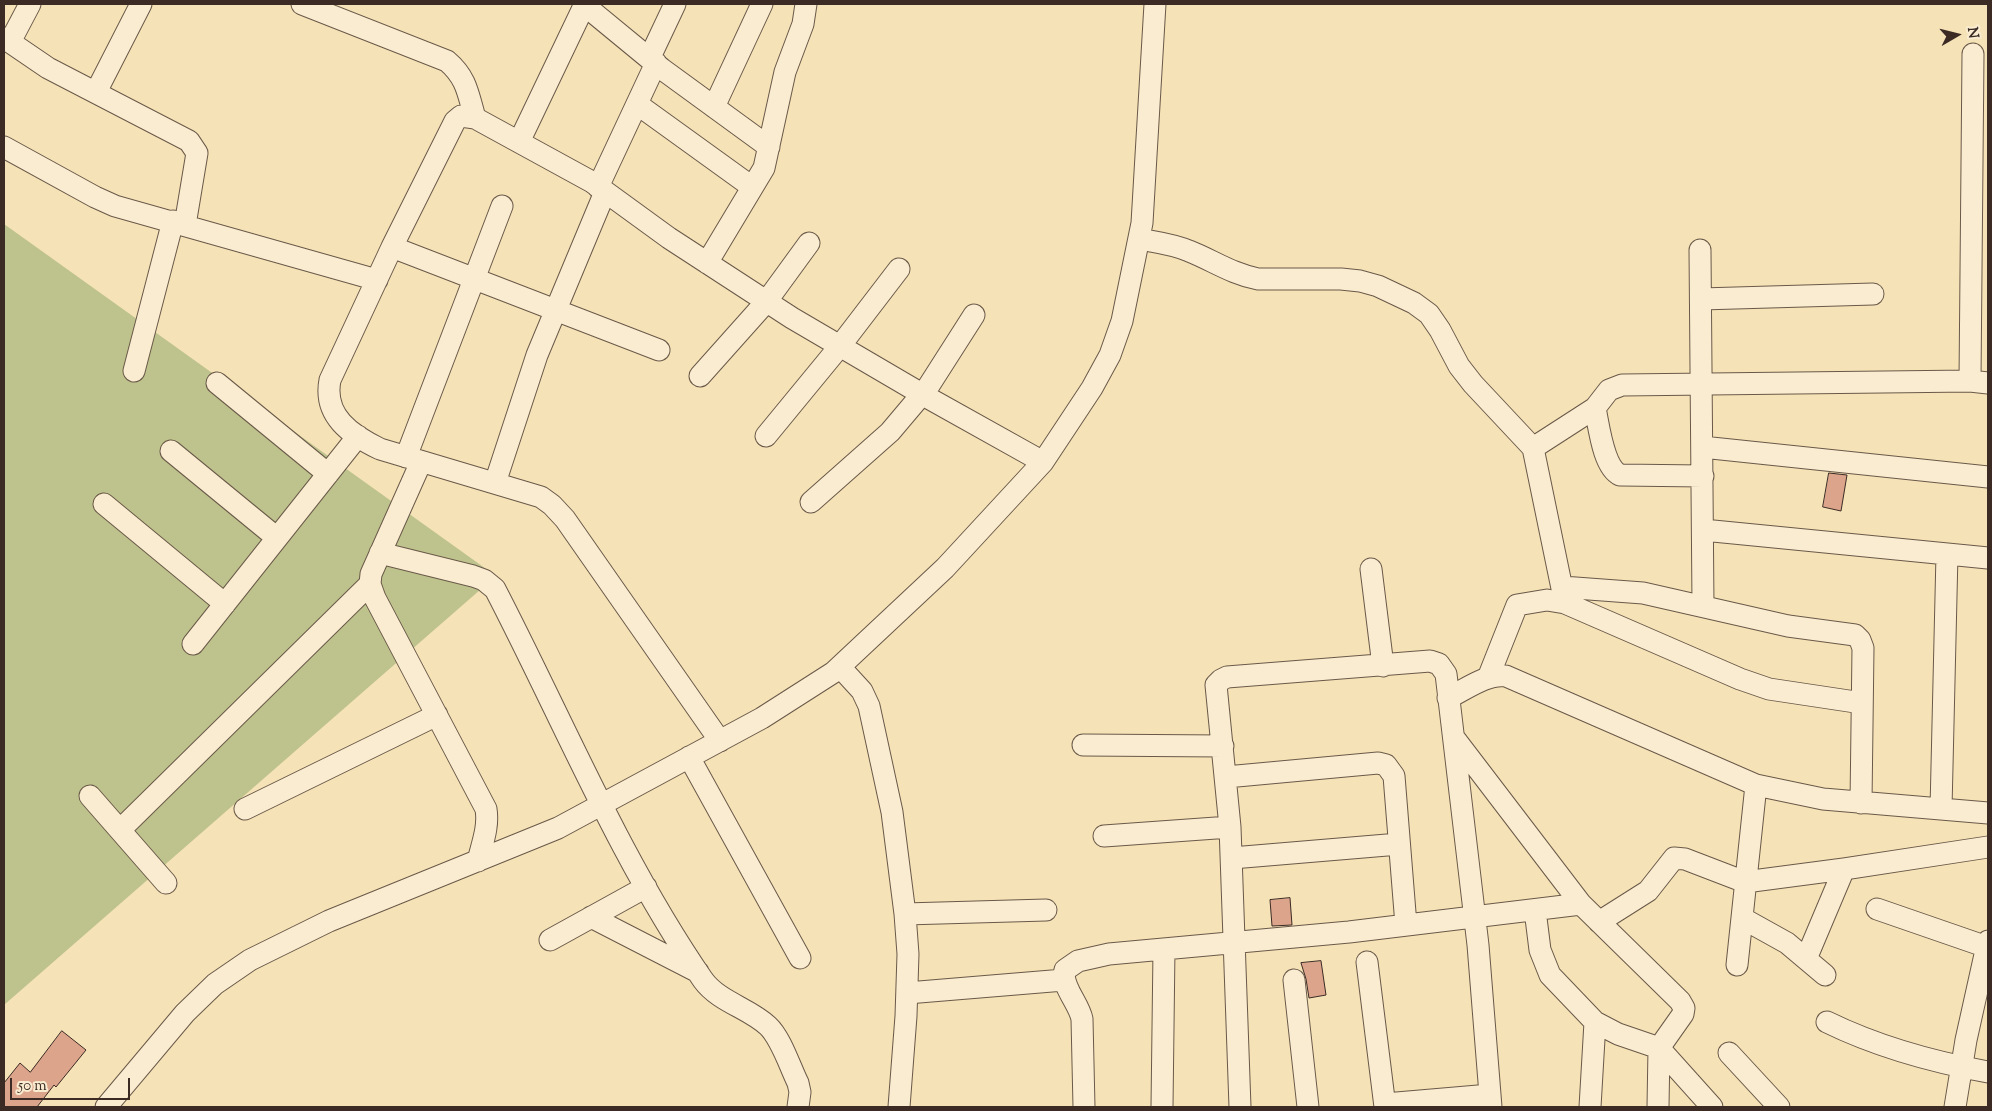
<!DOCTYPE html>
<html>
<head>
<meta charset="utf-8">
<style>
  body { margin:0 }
  #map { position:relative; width:1992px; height:1111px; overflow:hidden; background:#f6e2b7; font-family:"Sorts Mill Goudy",serif }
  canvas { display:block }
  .frame { position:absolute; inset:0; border:5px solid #3b2b24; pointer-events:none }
  .north { position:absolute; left:1932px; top:10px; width:50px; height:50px; -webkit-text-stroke:4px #f9ecd0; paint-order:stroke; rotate:82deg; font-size:14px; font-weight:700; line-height:20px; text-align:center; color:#3b2b24 }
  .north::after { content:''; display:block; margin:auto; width:18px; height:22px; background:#3b2b24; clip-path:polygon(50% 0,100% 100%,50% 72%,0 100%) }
  .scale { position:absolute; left:10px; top:1078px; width:120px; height:22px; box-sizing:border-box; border:2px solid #3b2b24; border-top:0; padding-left:6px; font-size:15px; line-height:18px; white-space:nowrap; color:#3b2b24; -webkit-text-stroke:4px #f9ecd0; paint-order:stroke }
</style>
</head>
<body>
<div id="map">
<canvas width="1992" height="1111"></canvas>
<div class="frame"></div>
<div class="north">N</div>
<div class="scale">50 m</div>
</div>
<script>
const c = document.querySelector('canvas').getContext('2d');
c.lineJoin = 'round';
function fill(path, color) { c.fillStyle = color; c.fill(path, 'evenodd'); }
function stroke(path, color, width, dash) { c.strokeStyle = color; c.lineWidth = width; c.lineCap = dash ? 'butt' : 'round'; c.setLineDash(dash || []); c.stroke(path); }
const green = new Path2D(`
  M4,224L496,576L4,1005Z`);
const building = new Path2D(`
  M1829,473L1847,475L1841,511L1823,507Z
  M1290,898L1292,925L1272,926L1270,900Z
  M1321,961L1326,995L1309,998L1306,979L1301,963Z
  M62,1031L86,1050L56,1087L54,1085L37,1107H4V1083L20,1063L30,1072Z`);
const minor = new Path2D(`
  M302,4L447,61C467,78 468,94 475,118
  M583,4L662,69L769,147
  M4,38L48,68L189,141L197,153L185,225
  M10,42L30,4
  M650,57L675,4
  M96,92L141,4
  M637,104L752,187
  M714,107L762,4
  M519,142L584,6
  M4,147L95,197L115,206L377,280
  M598,187L656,63
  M1139,239C1155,242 1173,244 1189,251C1212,260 1232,274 1258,279H1341L1360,281L1378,286L1414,303L1429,314L1440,330L1459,366L1473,384L1533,448L1565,603
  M392,247L659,350
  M1700,250L1703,606
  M707,263L764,168L785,72L803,24L806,4
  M1701,299L1873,294
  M134,371L173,221
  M700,376L766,302L809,243
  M1970,381L1973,54
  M217,383L328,474
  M1595,408C1599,426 1603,467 1620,475L1703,476
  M766,436L840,346L899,269
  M1702,447L1988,477
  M1533,448L1595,408L1609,390L1622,385L1970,381L1988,383
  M171,451L277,538
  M406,457L502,206
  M421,462L371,574L370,584L375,598L486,809C489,827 482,844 478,861
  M495,483L537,355L605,192
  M811,502L890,432L928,387L974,315
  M104,504L225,604
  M1703,530L1988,558
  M380,553L473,576L484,580L495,589C563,720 619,858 703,980C719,1002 749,1008 768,1026C781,1038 790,1067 798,1083L800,1092L798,1107
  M1371,569L1383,666
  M1562,587L1643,593L1788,626L1855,635L1860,640L1863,648L1861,803
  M193,644L358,436
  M840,667L862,691L869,706L892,812L905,914L908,954L906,1016L899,1107
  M1488,678L1517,605L1547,600L1565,603L1740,679L1769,689L1862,703
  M1448,698C1465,690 1487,673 1506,676L1756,785L1823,799L1988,813
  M1455,739L1581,904L1680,1001L1684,1008L1683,1014L1659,1048L1712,1107
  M720,741L565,519L552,505L541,497L380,449C351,435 323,416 330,380L392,247L455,121L461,116L475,118L592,182L669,238L792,318L932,400L1043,462
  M1083,745L1223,746
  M689,757L800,958
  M1226,777L1378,763L1386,765L1394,776L1406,925
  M90,796L166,883
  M245,809L437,715
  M1941,809L1947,554
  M120,830L370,584
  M1104,836L1230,827
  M1232,858L1399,844
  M1877,909L1987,947
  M1535,910L1540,950L1550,975L1595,1022L1618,1034L1659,1048L1658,1107
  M905,914L1046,910
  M591,917L698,972
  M1742,918L1787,943L1825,975
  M1599,922L1648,891L1674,858L1685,859L1745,882L1844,869L1988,847
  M550,940L646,887
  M1806,959L1844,869
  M1367,962L1385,1107
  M1737,965L1756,785
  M1294,980L1308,1107
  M907,993L1064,980
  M1827,1022C1878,1047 1933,1062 1988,1072
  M1729,1053L1779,1107
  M1385,1104L1490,1095
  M106,1107L185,1013L215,984L250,960L329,921L558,828L762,718L834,672L945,568L1043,462L1092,388L1110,355L1122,321L1142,223L1155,4
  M1084,1107L1082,1019C1079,1003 1060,985 1065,970L1078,961L1109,954L1349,932L1581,904
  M1162,1107L1164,949
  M1240,1107L1230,827L1216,685L1221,680L1227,677L1430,661L1439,664L1446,674L1478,945L1491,1107
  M1590,1107L1595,1022
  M1955,1107L1966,1040L1988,941`);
fill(green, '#bec38d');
fill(building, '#dba48b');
stroke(building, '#3b2b24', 1);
stroke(minor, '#6a5949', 23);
stroke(minor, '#f9ecd0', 21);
</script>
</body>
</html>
